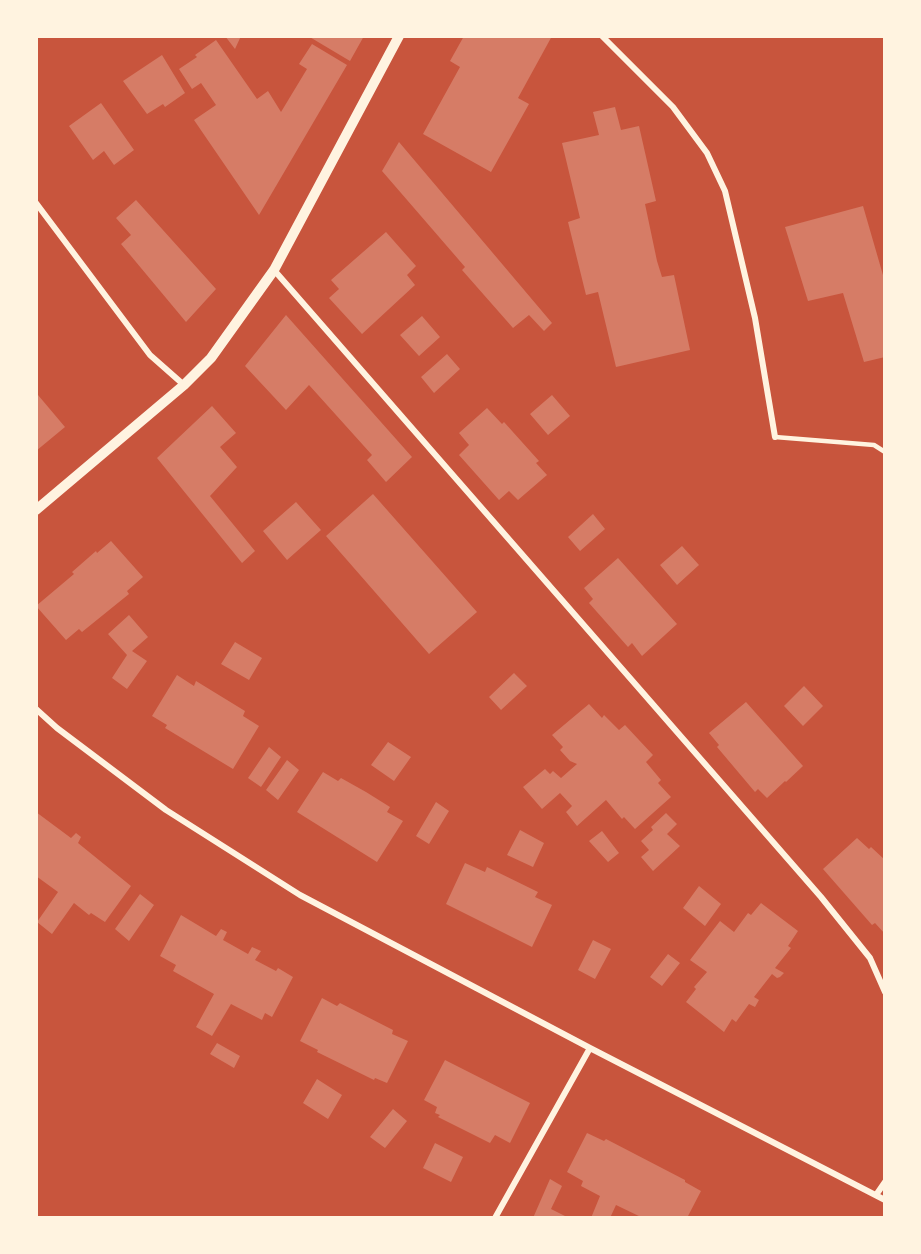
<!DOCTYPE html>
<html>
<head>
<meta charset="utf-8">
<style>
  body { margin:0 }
  #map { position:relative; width:921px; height:1254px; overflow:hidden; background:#c8553d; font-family:Bitter,serif }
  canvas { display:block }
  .frame { position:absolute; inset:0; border:38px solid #fff3e0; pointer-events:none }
</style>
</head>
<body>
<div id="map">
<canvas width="921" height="1254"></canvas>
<div class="frame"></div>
</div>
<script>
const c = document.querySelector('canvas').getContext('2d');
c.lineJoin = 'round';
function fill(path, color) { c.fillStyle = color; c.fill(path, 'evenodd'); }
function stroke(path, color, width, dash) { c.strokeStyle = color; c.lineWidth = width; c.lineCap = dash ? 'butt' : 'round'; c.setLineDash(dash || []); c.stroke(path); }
const building = new Path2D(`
  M225,36H241L235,49Z
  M308,36H364L350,61Z
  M464,36H552L518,98L529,104L491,172L423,134L460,67L450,61Z
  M216,40L257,99L268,91L281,112L307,69L299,64L312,44L347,65L259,215L194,120L216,105L201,83L192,89L179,69L197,57L195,55Z
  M162,55L185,93L165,107L163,104L147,114L123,81Z
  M101,103L134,150L114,165L104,151L93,160L69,126Z
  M615,107L621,130L639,126L656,201L645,204L657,261L662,277L674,275L690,350L616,367L598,292L586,295L568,222L580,218L562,143L599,135L593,112Z
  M399,142L552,323L544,331L529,315L513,328L462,270L465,267L382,171Z
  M136,200L216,289L186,322L121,244L131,235L116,218Z
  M863,206L885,282V357L864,362L843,293L808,301L785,227Z
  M386,232L416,266L407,275L415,285L362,334L329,298L339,289L331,280Z
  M286,315L412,457L386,482L367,460L372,455L309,385L286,410L245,366Z
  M422,316L440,337L419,356L400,335Z
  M447,354L460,369L434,393L421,377Z
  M38,395L65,427L36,451V397Z
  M552,395L570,416L548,435L530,414Z
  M212,406L236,433L220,447L237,467L210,496L255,551L242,563L157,458Z
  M487,408L502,424L504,422L539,461L536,463L547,475L518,500L509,491L499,500L459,455L469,445L459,433Z
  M373,494L477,612L429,654L326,536Z
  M296,502L321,530L287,560L263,531Z
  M593,514L605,529L580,551L568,537Z
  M111,541L143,577L127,591L129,594L82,632L79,629L66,640L36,606L74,574L72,572L96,551L97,553Z
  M682,546L699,565L677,585L660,565Z
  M618,558L677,624L642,656L632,643L628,647L589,603L593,599L584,588Z
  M129,615L148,637L132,651L147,661L127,689L112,678L127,655L108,634Z
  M235,642L262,658L249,680L221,664Z
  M514,673L527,686L501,710L489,697Z
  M177,675L194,686L196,681L245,711L243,716L259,726L233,769L165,728L167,725L152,716Z
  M804,686L823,706L803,726L784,706Z
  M746,702L803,766L786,782L785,781L767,798L758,789L755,792L717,747L719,745L709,733Z
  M589,704L602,718L604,715L619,730L625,725L653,755L646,762L661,780L658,783L671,797L635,829L624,817L622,819L606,800L577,826L566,812L572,806L560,793L542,809L523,787L545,769L550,774L553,771L561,778L577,764L570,761L560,750L563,747L552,735Z
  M388,742L411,757L394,781L371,765Z
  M269,747L281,757L261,787L248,778Z
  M287,760L299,770L278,800L266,790Z
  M323,772L338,781L341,778L366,792L390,807L387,812L403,821L377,862L297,812Z
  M436,802L449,811L429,844L416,836Z
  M36,812L71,838L76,833L81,837L78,843L131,886L105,922L91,913L89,915L74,903L52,934L37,922L58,892L36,876Z
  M666,813L677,824L667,834L680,846L653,871L641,857L649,850L641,841L653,830L651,827Z
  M520,830L544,843L533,867L507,855Z
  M602,831L619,853L608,862L589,841Z
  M857,838L869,849L871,847L885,860V934L875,923L872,925L823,869Z
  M465,863L485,872L487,867L538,892L535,897L552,905L532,947L446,904Z
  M699,886L721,904L705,926L683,908Z
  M140,894L154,905L129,941L115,929Z
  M761,903L798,931L788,946L791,948L775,968L784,973L780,977L777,978L772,974L754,997L759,1000L755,1007L749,1004L736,1022L732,1019L724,1032L686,1002L696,989L694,987L707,972L690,960L720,921L734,932L748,913L751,915Z
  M181,915L216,936L221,929L227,932L223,940L248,954L252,947L261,951L255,960L276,971L278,968L293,977L272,1017L265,1013L262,1020L231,1004L212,1036L196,1027L214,994L173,971L176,965L160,956Z
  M593,940L611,949L595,979L578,970Z
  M668,954L680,963L662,986L650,977Z
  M322,998L337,1006L340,1003L393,1030L392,1034L408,1041L387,1083L375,1078L374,1080L317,1052L318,1050L300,1041Z
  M217,1043L240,1056L234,1068L210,1054Z
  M445,1060L530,1103L510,1143L495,1135L490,1143L438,1117L440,1115L435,1113L437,1107L424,1100Z
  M317,1079L342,1095L328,1119L303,1103Z
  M393,1109L407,1121L385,1148L370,1137Z
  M587,1133L604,1141L606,1139L685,1180V1182L701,1191L687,1218H643L616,1205L610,1218H591L600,1196L581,1186L583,1181L567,1172Z
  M435,1143L463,1157L451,1182L423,1168Z
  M550,1179L562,1186L551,1209L569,1218H533Z`);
const service = new Path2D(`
  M775,437L874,445L885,452`);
const minor = new Path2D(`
  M602,36L673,107L707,153L725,191L755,318L775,437
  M36,203L150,355L184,385
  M274,270L821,897L870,958L885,992
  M36,709L57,728L166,810L300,895L590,1048L885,1200
  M876,1195L885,1182
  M495,1218L590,1048`);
const tertiary = new Path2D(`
  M36,510L184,385L211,358L274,270L399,36`);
fill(building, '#d67c66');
stroke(service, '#fff3e0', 4.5);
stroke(minor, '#fff3e0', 6);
stroke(tertiary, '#fff3e0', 10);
</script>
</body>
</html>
